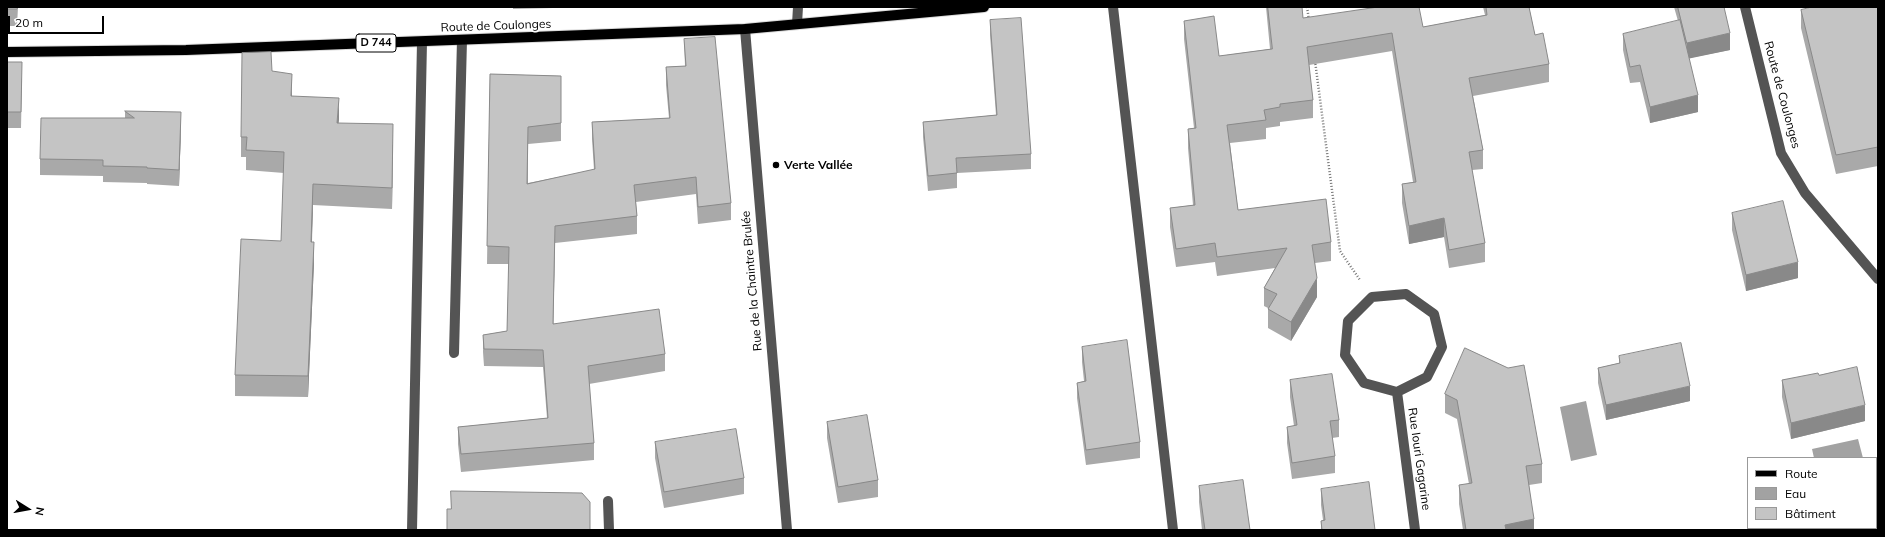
<!DOCTYPE html>
<html>
<head>
<meta charset="utf-8">
<style>
  body { margin:0 }
  #map { position:relative; width:1885px; height:537px; overflow:hidden; background:#fff; font-family:Mulish,sans-serif }
  canvas { display:block }
  .frame { position:absolute; inset:0; border:8px solid #000; pointer-events:none }
  .legend { position:absolute; left:1747px; top:457px; width:130px; height:72px; box-sizing:border-box; background:#fff; border:1px solid #999; margin:0; padding:5px 7px; list-style:none; font-size:12px; color:#000 }
  .legend li { display:flex; align-items:center; gap:8px; height:20px }
  .legend b { width:20px; border:1px solid #999 }
  .north { position:absolute; left:8px; top:489px; width:40px; height:40px; -webkit-text-stroke:3px #fff; paint-order:stroke; rotate:101deg; font-size:11px; font-weight:700; line-height:16px; text-align:center; color:#000 }
  .north::after { content:''; display:block; margin:auto; width:14px; height:18px; background:#000; clip-path:polygon(50% 0,100% 100%,50% 72%,0 100%) }
  .scale { position:absolute; left:8px; top:16px; width:96px; height:18px; box-sizing:border-box; border:2px solid #000; border-top:0; padding-left:5px; font-size:12px; line-height:14px; white-space:nowrap; color:#000; -webkit-text-stroke:3px #fff; paint-order:stroke }
</style>
</head>
<body>
<div id="map">
<canvas width="1885" height="537"></canvas>
<div class="frame"></div>
<ul class="legend">
<li><b style="height:5px;background:#000"></b>Route</li>
<li><b style="height:11px;background:#a2a2a2"></b>Eau</li>
<li><b style="height:11px;background:#c4c4c4"></b>Bâtiment</li>
</ul>
<div class="north">N</div>
<div class="scale">20 m</div>
</div>
<script>
const c = document.querySelector('canvas').getContext('2d');
c.lineJoin = 'round';
function fill(path, color) { c.fillStyle = color; c.fill(path, 'evenodd'); }
function stroke(path, color, width, dash) { c.strokeStyle = color; c.lineWidth = width; c.lineCap = dash ? 'butt' : 'round'; c.setLineDash(dash || []); c.stroke(path); }
function drawText(font, color, halo, rows, align = 'center') {
  c.font = font + ' Mulish,sans-serif'; c.lineWidth = 3.5; c.setLineDash([]); c.textBaseline = 'middle'; c.strokeStyle = halo; c.fillStyle = color; for (const [text, x, y, turn = 0] of rows) {
    c.save(); c.translate(x, y); c.rotate((+turn || 0) * Math.PI / 180); c.textAlign = isNaN(turn) ? turn : align; if (halo) c.strokeText(text, 0, 0); c.fillText(text, 0, 0); c.restore();
  }
}
const water = new Path2D(`
  M1586,401L1597,455L1571,461L1560,407Z
  M1858,439L1863,458H1814L1812,449Z`);
const path = new Path2D(`
  M1307,7L1309,20
  M1315,61L1340,251L1360,280`);
const minor = new Path2D(`
  M1113,7L1173,530
  M1745,7L1781,153L1805,193L1878,279
  M797,24L798,7
  M745,29L787,530
  M1406,294L1434,314L1442,347L1427,377L1397,392L1364,383L1345,355L1348,321L1372,297Z
  M454,353L462,40
  M1397,392L1415,530
  M608,501L609,530
  M412,530L422,42`);
const major = new Path2D(`
  M7,52L186,50L745,29L984,7`);
const wall = new Path2D(`
  M7,7H18L17,26H7Z
  M513,7H593L513,9Z
  M1266,7H1302L1303,18L1423,27L1485,15L1483,7H1529L1535,35L1549,64V82L1473,96L1483,150V169L1472,170L1485,243V262L1449,268L1444,237L1409,244L1402,203V184L1413,182L1392,51L1309,65L1313,100V118L1280,122V126L1266,128V139L1230,143L1238,210L1331,242V261L1315,263L1317,297L1291,341L1268,328V308L1264,306V288L1275,268L1217,276L1215,262L1176,267L1170,227V208L1193,205L1188,148V129L1194,128L1184,39V21L1219,56L1270,49Z
  M1674,7H1724L1730,50L1689,58L1698,112L1650,123L1640,82L1630,83L1623,50V34L1678,21Z
  M1878,7V166L1836,174L1801,28V10Z
  M990,20L1031,154V169L957,173V188L928,191L923,137V122L996,115L990,35Z
  M684,39L731,203V220L698,224L696,194L636,202L637,216V234L555,243L553,324L665,354V371L589,384L594,443V460L461,472L458,444V427L547,418L543,367L484,366L483,352V335L507,331L509,264H487L490,74L561,76V141L528,144V183L594,170L592,139V122L669,118L666,85V67L685,66Z
  M7,62L22,79L21,128H7Z
  M292,96L339,119L338,123L393,145L392,209L313,205L312,242L314,263L308,397L235,396V375L281,241L284,173L246,170V157H241V137Z
  M125,111L181,128L179,186L147,184V183L103,182V176L40,175V159L125,118Z
  M1732,213L1798,278L1746,291L1732,230Z
  M1082,347L1140,442V458L1086,465L1077,398V383L1084,381L1082,362Z
  M1465,348L1542,464V483L1529,485L1534,530H1463L1459,504V485L1469,484L1457,419L1445,413V394Z
  M1619,356L1690,401L1606,420L1598,383V368L1619,363Z
  M1819,375L1865,421L1791,439L1782,397V380Z
  M1290,380L1339,420V437L1332,438L1335,456V473L1292,479L1287,443V427L1294,426L1290,397Z
  M827,422L878,480V497L838,503L827,438Z
  M655,442L744,478V494L664,508L655,458Z
  M1199,486L1250,530H1202L1199,502Z
  M1321,489L1375,530H1321V521L1323,520L1321,505Z`);
const shadedWall = new Path2D(`
  M1730,33V50L1687,59V43Z
  M292,74V95L291,116V96Z
  M1698,95V112L1650,123V107Z
  M339,98V119L337,144V123Z
  M181,112V128L179,186V170Z
  M393,124V145L392,209V188Z
  M313,184V205L311,263V242Z
  M1444,218V237L1409,244V226Z
  M555,226V243L553,342V324Z
  M314,242V263L308,397V376Z
  M1798,262V278L1746,291V275Z
  M1317,278V297L1291,341V322Z
  M1690,386V401L1606,420V405Z
  M1865,405V421L1791,439V423Z
  M1534,519V530H1505V525Z`);
const building = new Path2D(`
  M7,7H18L17,9H7Z
  M1268,7H1302L1303,18L1378,7H1419L1423,27L1487,15L1486,7H1529L1535,35L1543,33L1549,64L1469,78L1483,150L1469,152L1485,243L1449,250L1444,218L1409,226L1402,184L1416,182L1392,33L1307,47L1313,100L1280,104V107L1264,110L1266,120L1227,125L1238,210L1326,199L1331,242L1312,245L1317,278L1291,322L1268,309L1277,294L1264,288L1287,248L1217,257L1215,243L1176,249L1170,208L1195,205L1188,129L1196,128L1184,21L1214,16L1219,56L1272,49Z
  M1678,7H1724L1730,33L1687,43Z
  M1812,7H1878V147L1836,155L1801,10Z
  M1021,18L1031,154L956,158L957,173L928,176L923,122L997,115L990,20Z
  M1680,20L1698,95L1650,107L1640,65L1630,67L1623,34Z
  M715,37L731,203L698,207L696,177L634,185L637,216L555,226L553,324L659,309L665,354L588,366L594,443L461,454L458,427L548,418L543,350L484,349L483,335L507,331L509,247L487,246L490,74L561,76V123L528,127L527,184L595,169L592,122L670,118L666,67L686,66L684,39Z
  M271,52L272,71L292,74L291,96L339,98L337,123L393,124L392,188L313,184L311,242H314L308,376L235,375L241,239L281,241L284,152L246,150L247,137H241L242,53Z
  M7,62H22L21,112H7Z
  M125,111L181,112L179,170L147,168V167L103,166V160L40,159L41,118H134Z
  M1783,201L1798,262L1746,275L1732,213Z
  M1127,340L1140,442L1086,450L1077,383L1086,381L1082,347Z
  M1681,343L1690,386L1606,405L1598,368L1620,363L1619,356Z
  M1465,348L1508,368L1524,365L1542,464L1526,466L1534,519L1505,525L1506,530H1466L1459,485L1472,483L1457,400L1445,394Z
  M1857,367L1865,405L1791,423L1782,380L1818,373L1819,375Z
  M1332,374L1339,420L1330,421L1335,456L1292,463L1287,427L1297,425L1290,380Z
  M867,415L878,480L838,487L827,422Z
  M736,429L744,478L664,492L655,442Z
  M1243,480L1250,530H1205L1199,486Z
  M1369,482L1375,530H1322L1321,521L1325,520L1321,489Z
  M451,491L582,493L590,502V530H447V509H451Z`);
const markers = [
  [776,165,4,"#000"]
];
const shields = [
  [376,43,40]
];
const shieldNames = [
  ["D 744",376,43]
];
const streetNames = [
  ["Route de Coulonges",496,26,-2],
  ["Route de Coulonges",1782,95,75],
  ["Rue de la Chaintre Brulée",752,281,-95],
  ["Rue Iouri Gagarine",1419,459,82]
];
const poiNames = [
  ["Verte Vallée",784,165]
];
fill(water, '#a2a2a2');
stroke(major, '#dbdbdb', 12);
stroke(path, '#767676', 2.5, [1, 2]);
stroke(minor, '#545454', 10);
stroke(major, '#000', 10);
fill(wall, '#a9a9a9');
fill(shadedWall, '#898989');
fill(building, '#c4c4c4');
stroke(building, '#898989', 1);
for (const [x, y, r, color] of markers) { const dot = new Path2D(); dot.arc(x, y, r, 0, 2 * Math.PI); c.fillStyle = color; c.fill(dot); stroke(dot, '#fff', 1.5); }
for (const [x, y, w] of shields) { const box = new Path2D(); box.roundRect(x - w / 2, y - 9, w, 18, 3); c.fillStyle = '#fff'; c.fill(box); stroke(box, '#000', 1); }
drawText('bold 11px', '#000', null, shieldNames);
drawText('12px', '#000', '#fff', streetNames);
drawText('bold 12px', '#000', '#fff', poiNames, 'left');
</script>
</body>
</html>
